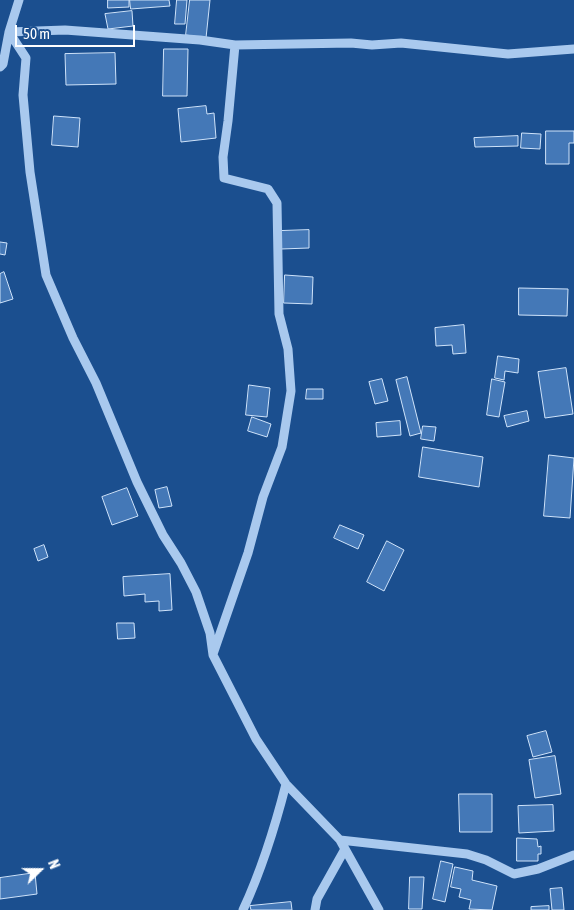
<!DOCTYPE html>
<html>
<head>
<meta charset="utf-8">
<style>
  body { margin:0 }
  #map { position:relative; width:574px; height:910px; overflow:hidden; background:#1b4f8f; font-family:"Asap Condensed",sans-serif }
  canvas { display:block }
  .north { position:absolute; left:15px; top:845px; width:50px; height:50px; -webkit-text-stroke:4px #1b4f8f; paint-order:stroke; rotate:68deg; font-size:14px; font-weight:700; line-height:20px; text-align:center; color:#fff }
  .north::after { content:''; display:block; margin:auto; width:18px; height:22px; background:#fff; clip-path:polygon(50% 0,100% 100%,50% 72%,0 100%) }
  .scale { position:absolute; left:15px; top:25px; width:120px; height:22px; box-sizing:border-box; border:2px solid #fff; border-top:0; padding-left:6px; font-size:15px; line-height:18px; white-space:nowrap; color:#fff; -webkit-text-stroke:4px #1b4f8f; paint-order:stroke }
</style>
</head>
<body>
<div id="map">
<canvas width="574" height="910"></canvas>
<div class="north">N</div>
<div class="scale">50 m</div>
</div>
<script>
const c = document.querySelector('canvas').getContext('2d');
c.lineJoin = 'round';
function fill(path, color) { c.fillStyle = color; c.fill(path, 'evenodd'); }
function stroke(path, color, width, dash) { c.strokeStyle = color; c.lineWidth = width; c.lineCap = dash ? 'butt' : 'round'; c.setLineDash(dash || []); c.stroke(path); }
const building = new Path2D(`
  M108,0H129V7L108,8Z
  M130,0H169L170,6L131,9Z
  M177,0H187L185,24H175Z
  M190,0H210L206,38L186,35Z
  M132,11L133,26L108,29L105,14Z
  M164,49H188L187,96H163Z
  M115,53L116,84L66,85L65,54Z
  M206,106L207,114L214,113L216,138L181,142L178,109Z
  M54,116L80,118L78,147L52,145Z
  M546,131H574V143H569V164H546Z
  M522,133L541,134L540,149L521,148Z
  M518,136V146L475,147L474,138Z
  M309,230V248L281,249L280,231Z
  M0,242L7,243L5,255L0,254Z
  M4,272L13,299L0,303V274Z
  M285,275L313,277L312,304L284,303Z
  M519,288L568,289L567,316L519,315Z
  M464,325L466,353L453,354L452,345L436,346L435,328Z
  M498,356L519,359L518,373L505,371L504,380L495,378Z
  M566,368L573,414L545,418L538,372Z
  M407,377L421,433L410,436L396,380Z
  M382,379L388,401L375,404L369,382Z
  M492,379L505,382L499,417L487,415Z
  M249,385L270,388L267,417L246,415Z
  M307,389H323V399H306Z
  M527,411L529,421L507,427L504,416Z
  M252,417L271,424L267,437L248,431Z
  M400,421L401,435L377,437L376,423Z
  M423,426L436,427L434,441L421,439Z
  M423,447L483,457L479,487L419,477Z
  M549,455L574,458L570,518L544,516Z
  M167,487L172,506L159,508L155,490Z
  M127,488L138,516L112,525L102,497Z
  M340,525L364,535L358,549L334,538Z
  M387,541L404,550L384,591L367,582Z
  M44,545L48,557L38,561L34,549Z
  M170,574L172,610L159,611V601L145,602V594L124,596L123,577Z
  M117,623H134L135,638L118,639Z
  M546,731L552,752L533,757L527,736Z
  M555,756L561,794L535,798L529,760Z
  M459,794H492V832H460Z
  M553,805L554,831L519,833L518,806Z
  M517,838L537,839L538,847L541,846V854H538V861H517Z
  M441,861L453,864L445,902L433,899Z
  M455,867L473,871L472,880L497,886L492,910L469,909L471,900L459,897L461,889L451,887Z
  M35,873L37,894L0,899V878Z
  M410,877H424L422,909H409Z
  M562,888L564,910H552L550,889Z
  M291,902L292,910H251L250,906Z
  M549,906V910H531V907Z`);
const minor = new Path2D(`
  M9,32L26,58L23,95L30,172L46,275L73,338L96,383L137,482L163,535L181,563L196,592L210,633L213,655L256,739L286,784L340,840L379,910
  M9,32L65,30L200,40L235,45L228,121L223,157L224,178L268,189L277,203L279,314L288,349L291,391L282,447L263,497L248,553L213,654
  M235,45L351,43L372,45L401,43L508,54L574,49
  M0,67L3,64L9,32L19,0
  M340,840L467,854L486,860L514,874L538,869L574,855
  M243,910C262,869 275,827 286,784
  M315,910L317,899L345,849`);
fill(building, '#4478b7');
stroke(building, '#cfe3fa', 1);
stroke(minor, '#a9c9ee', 9);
</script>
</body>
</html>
